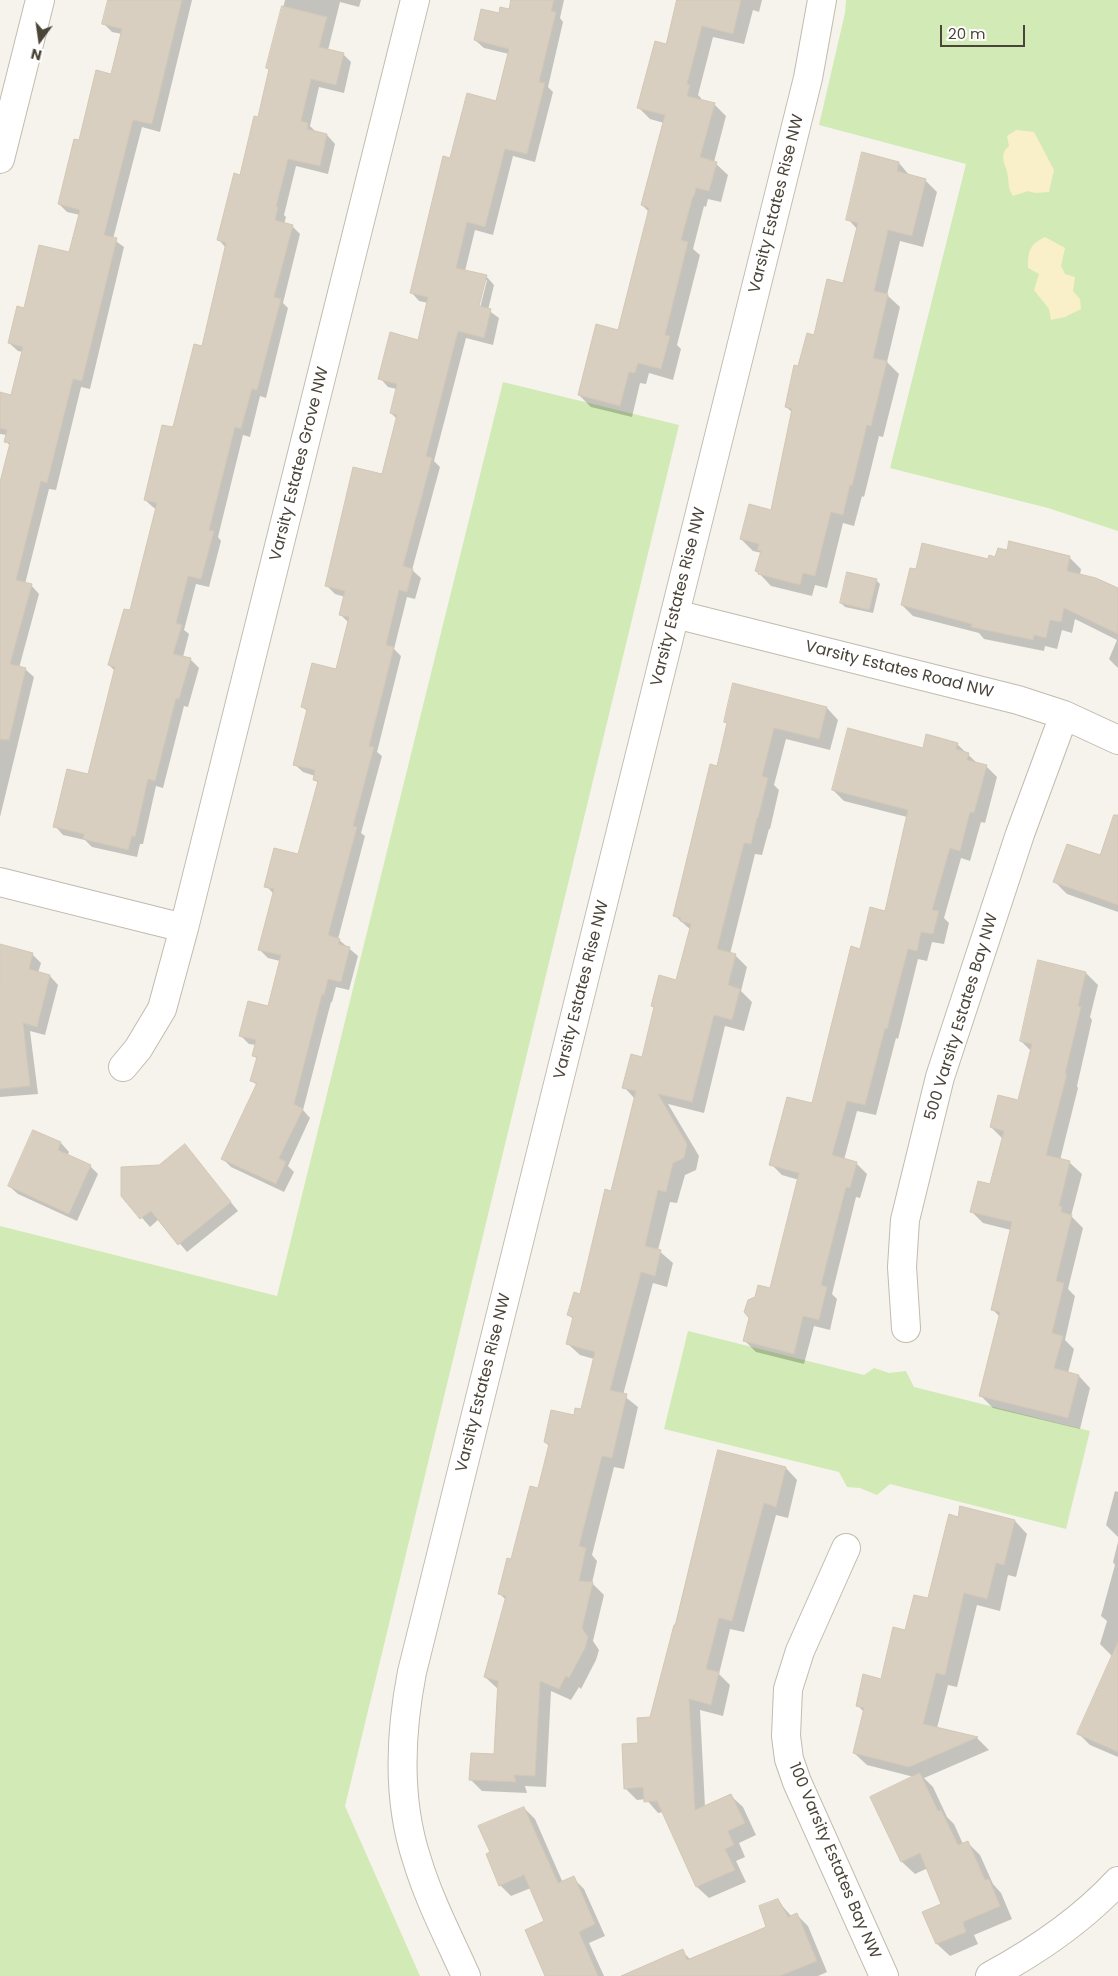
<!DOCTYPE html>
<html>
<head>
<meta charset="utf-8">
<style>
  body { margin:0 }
  #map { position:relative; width:1118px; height:1976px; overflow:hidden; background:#f6f3ec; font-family:Poppins,sans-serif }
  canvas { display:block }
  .north { position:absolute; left:15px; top:15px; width:50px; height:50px; -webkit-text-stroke:4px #fff; paint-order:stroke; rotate:194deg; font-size:14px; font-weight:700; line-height:20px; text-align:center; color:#4b4439 }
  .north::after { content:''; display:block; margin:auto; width:18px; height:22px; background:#4b4439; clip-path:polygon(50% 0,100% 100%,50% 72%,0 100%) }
  .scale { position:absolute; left:940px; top:25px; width:85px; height:22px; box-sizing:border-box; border:2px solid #4b4439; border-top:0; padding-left:6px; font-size:15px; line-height:18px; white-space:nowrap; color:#4b4439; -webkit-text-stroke:4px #fff; paint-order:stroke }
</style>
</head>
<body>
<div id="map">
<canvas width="1118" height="1976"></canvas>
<div class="north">N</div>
<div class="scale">20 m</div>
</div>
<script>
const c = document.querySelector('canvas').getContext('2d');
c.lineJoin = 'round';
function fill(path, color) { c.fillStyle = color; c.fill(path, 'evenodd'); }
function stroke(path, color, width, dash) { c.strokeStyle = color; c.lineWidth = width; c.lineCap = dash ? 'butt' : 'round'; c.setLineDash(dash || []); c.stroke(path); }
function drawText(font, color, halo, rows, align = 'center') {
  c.font = font + ' Poppins,sans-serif'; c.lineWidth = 4.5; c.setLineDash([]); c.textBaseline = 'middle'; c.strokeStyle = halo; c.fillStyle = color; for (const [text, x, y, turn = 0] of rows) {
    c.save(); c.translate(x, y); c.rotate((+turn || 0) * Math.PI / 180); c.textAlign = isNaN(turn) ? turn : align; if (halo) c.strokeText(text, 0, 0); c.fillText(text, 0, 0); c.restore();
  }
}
const green = new Path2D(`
  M846,0H1118V531L1048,508L890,468L966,164L819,125L845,13Z
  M503,382L679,425L345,1806L420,1976H0V1226L277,1296Z
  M688,1331L864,1375L874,1368L889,1373L906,1371L914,1387L1090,1431L1066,1529L890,1484L877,1495L860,1488L847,1487L839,1472L664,1429Z`);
const sand = new Path2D(`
  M1016,130L1034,132L1054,170L1049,192L1035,193L1028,191L1013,196C1008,189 1009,185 1008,177C1007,165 997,156 1009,146L1007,136Z
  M1045,237L1065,248L1061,266L1065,274L1075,277L1073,291L1080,299L1081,309L1065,317L1051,320L1049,309L1034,290L1039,274L1028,268C1028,251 1029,245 1045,237Z`);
const shadow = new Path2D(`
  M109,0H192L160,132L142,127L113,239L124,247L90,389L81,387L56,490L49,489L25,584L31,585L39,594L19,668L25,669L34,677L0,817V487L10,446L6,441L7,435L0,434V393L12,396L23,352L18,351L9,343L25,309L70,254L80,215L67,212L59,204L80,142L112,75L122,34L112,32L104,24Z
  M285,0H361L359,7L340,2L328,50L343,54L351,62L344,93L319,87L310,126L317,133L327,135L335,144L328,174L296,166L284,215L286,217L284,224L292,226L300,234L283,303L288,308L266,398L260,396L250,437L243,435L218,537L221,541L209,587L196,584L184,630L189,634L183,657L191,660L199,668L188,707L184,706L163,788L156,786L143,844H140L137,857L92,847L85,840L63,835L55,826L89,775L115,671L109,665L130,612L157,509L154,508L145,500L203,347L226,248L219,240L241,176L259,119L270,71L268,68Z
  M512,0H564L560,18L563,22L548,87L553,92L535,162L513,156L493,235L475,230L465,271L486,276L494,285L488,310L499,318L493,345L466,338L434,461L440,467L412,570L421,578L415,599L407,597L394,649L401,656L377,752L382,756L361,833L365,836L338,939L358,956L349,990L336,987L332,1002H331L303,1110L310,1118L288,1166L294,1172L284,1192L231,1167L223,1159L257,1085L252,1081L257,1059L253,1055L256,1045L249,1044L241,1036L269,1007L280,961L268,958L259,949L274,894L266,886L298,856L319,784L314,779L315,776L303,772L294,764L308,712L303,707L337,671L349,623L340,614L345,597L335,594L327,586L383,475L397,419L391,413L397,389L388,387L380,378L418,341L428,303L419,301L411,292L451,160L497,102L509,54L484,48L475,40L500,15L509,11ZM484,280H487L479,312H476Z
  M678,0H762L759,12L753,10L744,44L713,37L698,95L701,98V101L714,104L726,116L714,162L728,175L721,202L708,199L706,207L704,206L693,249L700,255L677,345L681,349L673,380L649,373L646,384L640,383L632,417L591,407L579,395L619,331L649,212L642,205L664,123L650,119L638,107L667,45Z
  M899,163L910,176L925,180L937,192L923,247L900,241L887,295L900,307L887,362L899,374L883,437L879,436L864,497L862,496L854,526L843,523L827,588L815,585L812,596L771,586L757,571L762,553L753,551L741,539L772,511L792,412L786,407L799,367L844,284L857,229L848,219Z
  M996,558H1070L1081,569L1080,575L1118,590V668L1109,659L1117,640L1075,619L1072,633L1062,630L1057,649L1045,646L1044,651L984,639L979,633L913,616L902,605L917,571Z
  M876,580L880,584L873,613L845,607L841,603Z
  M827,708L838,720L830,750L786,739L774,785L779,790L770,829H769L762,855L755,854L730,954L735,955L747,967L741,991L752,1002L744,1031L725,1026L704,1113L668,1104L699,1156L696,1170L685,1175L677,1203L670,1202L658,1250L673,1263L667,1287L653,1283L623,1395L638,1407L624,1469L614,1467L592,1555L597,1561L592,1583L604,1595L593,1641L599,1650L596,1660L581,1689L579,1687L571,1700L551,1691L546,1787L525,1786L527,1793L482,1791L470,1779L495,1755L498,1689L485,1677L506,1600L500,1594L539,1490L550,1447L545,1442L582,1411L594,1359L580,1355L568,1344L574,1320L569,1315L581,1296L612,1192L635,1099L624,1087L643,1058L655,1009L652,1006L677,981L691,930L675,916L718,767L728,725L725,721Z
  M957,744L978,764L986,766L997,777L985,823L981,822L970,861L961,858L944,918L949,923L944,944L932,942L927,961L918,959L898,1039L896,1038L876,1115L857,1111L844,1160L856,1163L867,1174L860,1198L856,1197L832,1294L837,1299L830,1330L814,1326L804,1364L756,1352L745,1341L756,1298L771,1290L799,1180L782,1175L771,1164L812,1105L861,950L886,912L907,817L844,801L833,790L923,749Z
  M1118,848V912L1067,894L1055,882Z
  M0,946L33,955L41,963L38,973L50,976L58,985L45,1035L30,1031L38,1094L0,1097Z
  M1086,973L1098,985L1090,1017L1092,1020L1077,1086L1078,1088L1060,1160L1070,1163L1082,1174L1071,1216L1083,1228L1068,1289L1075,1296L1065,1340L1074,1349L1068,1373L1079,1376L1090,1388L1080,1429L993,1408L981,1396L1000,1317L992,1309L1011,1230L983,1223L971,1211L991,1186L1003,1139L991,1127L1019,1101L1031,1051L1021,1041Z
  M34,1131L61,1143L69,1152L67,1156L90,1166L98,1174L77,1221L18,1194L9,1186Z
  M185,1146L238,1211L187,1252L159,1219L150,1227L123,1196Z
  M786,1468L797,1480L788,1518L776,1515L744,1632L730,1629L719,1674L730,1685L723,1716L700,1710L705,1807L731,1796L743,1807L756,1835L739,1843L745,1857L736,1861L746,1882L709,1898L697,1887L664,1812L658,1813L646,1799L637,1800L625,1788L639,1744L651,1718L674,1626Z
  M1115,1491L1118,1492V1537L1106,1525Z
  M961,1508L1015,1521L1027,1534L1016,1577L1008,1575L1000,1611L977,1605L957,1687L948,1685L937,1728L977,1738L989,1750L924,1778L933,1787L947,1817L954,1824L963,1844L968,1843L980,1855L993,1884L1001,1893L1012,1919L974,1935L978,1944L950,1956L937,1944L924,1913L943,1905L928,1868L915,1874L902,1862L872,1797L914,1777L867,1765L854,1753L864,1712L857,1705L882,1680L906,1631L929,1600Z
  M1118,1542V1757L1090,1745L1078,1733L1113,1657L1100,1644L1107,1621L1101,1616L1115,1565L1113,1562Z
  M524,1808L535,1819L563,1883L573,1878L584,1889L605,1936L589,1943L604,1976H546V1922L531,1888L511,1896L500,1885L491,1853Z
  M777,1900L792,1917L797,1915L808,1926L827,1972L818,1976H654L682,1951L691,1960L767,1927Z`);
const building = new Path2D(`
  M108,0H182L152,124L133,120L104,235L117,238L82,381L73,379L47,483L41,481L16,580L32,584L10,664L26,668L9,740L0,739V482L10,443L4,442L7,430L0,428V392L11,395L23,347L8,343L17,306L24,308L39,245L69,252L80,210L58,204L74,139L79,140L96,70L111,74L122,29L102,24Z
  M511,0H554L551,11L556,12L539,82L545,83L527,154L505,149L485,227L467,222L456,268L487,275L479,306L491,309L484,338L458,331L426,456L432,458L403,566L413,569L407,592L399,590L386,645L394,647L369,746L374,747L353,826L357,827L328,935L340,939L338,944L350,947L341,982L328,979L324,995L322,994L294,1104L303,1109L279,1158L286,1162L276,1184L221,1159L257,1083L250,1081L257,1057L252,1056L256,1040L239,1036L248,1001L268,1006L281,955L258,950L274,889L264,887L274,848L298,854L318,781L313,780L315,770L293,765L307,709L301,707L312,663L336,669L349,617L339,615L345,591L325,586L353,467L382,474L397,415L390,413L397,384L378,379L390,332L418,340L428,297L410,293L443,156L450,158L467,93L496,101L509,49L474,40L481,9L499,13L500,7L509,9Z
  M677,0H741L733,34L702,26L687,84L690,85L687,96L715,103L700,157L717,162L709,191L696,188L694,196H693L681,240L688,242L665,335L670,336L661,369L638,363L635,373L629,372L620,406L578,395L596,324L618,330L649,208L641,205L665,115L637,108L655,41L666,44Z
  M282,6L327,17L319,47L344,53L336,85L311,79L301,121L308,123L307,129L327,134L320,166L288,159L276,207H278L275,220L293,225L274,297L281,299L257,390L252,389L241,429L235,427L209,530L214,531L201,579L188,576L176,623L182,625L173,654L191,658L179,699L176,698L155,781L148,779L135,837L132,836L128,850L83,839L84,834L53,827L67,769L88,774L115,667L108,665L124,609L130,610L157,503L144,500L162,425L173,427L194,344L202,346L226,243L217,240L234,173L240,175L254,116L258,117L269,69L266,68Z
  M862,152L899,162L897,171L926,179L912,236L888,230L874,291L888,294L873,358L887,361L871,426L867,425L852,486L850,485L843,515L831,512L815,576L803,573L800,585L758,574V572L755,571L761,551L757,550L759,544L740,539L749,504L771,510L792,409L785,407L794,365L798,366L807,333L814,335L827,279L843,283L858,223L846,220Z
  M1009,541L1070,556L1067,571L1096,578L1118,588V634L1064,608L1061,622L1050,620L1046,638L1034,635L1033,640L971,627L972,624L901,605L910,568L916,569L922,543L988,559L989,555L995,557L998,548L1007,550Z
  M847,572L877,579L869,610L840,603Z
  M733,683L827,707L819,739L774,728L762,776L768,778L758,818H757L751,844L744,843L717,949L736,954L728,985L740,989L732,1020L714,1015L692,1102L658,1094L687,1144L684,1158L673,1163L666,1192L658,1190L645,1246L661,1250L655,1276L641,1272L610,1390L627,1394L612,1458L602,1456L579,1546L586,1548L579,1581L593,1582L582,1628L588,1637L585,1648L569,1678L566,1676L559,1689L540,1681L535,1776L514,1775L516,1782L469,1780L471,1753L494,1754L498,1681L484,1677L506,1596L498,1594L507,1558L511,1559L530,1486L538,1488L549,1444L544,1442L551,1410L574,1415L575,1408L581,1409L595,1352L566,1344L573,1317L567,1315L574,1292L580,1294L605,1189L611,1191L636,1091L622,1088L631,1054L642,1057L654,1007L651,1006L659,975L676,980L691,924L680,921L681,918L673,916L710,764L717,766L727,723L724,722Z
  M848,728L923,748L926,734L958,743L956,749L969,753L967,760L987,765L974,813L970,812L960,851L950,848L932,910L939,911L933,934L921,932L917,951L908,949L887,1029L885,1028L865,1105L847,1101L832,1155L857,1162L850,1188L846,1187L821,1285L827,1287L819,1320L803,1316L794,1354L743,1341L749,1318L744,1312L748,1300L755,1297L758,1285L770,1288L799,1173L769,1165L787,1097L812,1103L851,946L860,949L870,907L885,911L908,810L832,790Z
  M1114,815H1118V905L1053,882L1067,844L1100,855Z
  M0,944L33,953L29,969L50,975L37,1027L23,1023L30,1086L0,1089Z
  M1038,960L1086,972L1078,1006L1081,1007L1065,1074H1067L1046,1155L1070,1161L1059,1206L1062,1207L1061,1212L1072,1215L1056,1281L1064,1283L1052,1333L1063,1336L1054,1368L1079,1375L1068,1418L979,1396L1000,1312L991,1310L1012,1222L970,1212L978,1181L990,1184L1004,1131L990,1127L998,1095L1018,1100L1032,1044L1020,1041Z
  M33,1130L61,1142L58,1150L91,1165L69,1214L8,1186Z
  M185,1144L231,1202L178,1245L151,1211L140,1219L121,1196V1167L159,1165Z
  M718,1450L786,1467L776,1507L764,1503L732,1621L719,1618L706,1669L719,1672L711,1705L689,1699L695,1810L731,1794L745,1823L728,1831L734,1845L725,1849L735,1870L696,1887L657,1801L644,1802L643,1787L624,1789L622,1744L638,1743L637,1718L650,1717L674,1625H675Z
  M960,1506L1015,1520L1004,1565L996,1563L987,1599L964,1593L945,1675L936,1673L923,1724L978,1737L909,1767L853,1753L864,1708L856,1706L863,1674L881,1679L893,1627L905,1630L914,1595L928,1598L949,1514L958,1517Z
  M1118,1642V1752L1077,1734Z
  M920,1773L938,1811L941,1810L958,1845L968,1841L985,1880L989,1879L1000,1906L963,1922L966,1932L936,1944L922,1912L941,1904L920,1853L901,1862L870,1797Z
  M524,1807L558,1883L574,1876L595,1924L579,1932L598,1976H545L525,1930L544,1921L524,1875L499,1886L486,1854L490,1852L478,1826Z
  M778,1899L788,1917L797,1913L817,1961L780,1976H621L683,1949L687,1960L766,1927L759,1906Z`);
const minor = new Path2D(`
  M0,159L40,0
  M675,614L1018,700L1064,715L1118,740
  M0,882L184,928L415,0
  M123,1067L138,1049L162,1009L184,928
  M906,1328L902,1267L905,1220L940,1077L1020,834L1064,715
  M846,1548L800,1651L788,1689L786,1736L789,1759L797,1782L884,1976
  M466,1976C449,1938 429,1900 417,1860C397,1800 400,1734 412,1672L808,78L822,0
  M990,1976C1038,1950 1081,1921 1118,1881`);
const streetNames = [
  ["Varsity Estates Rise NW",777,204,-76],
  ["Varsity Estates Grove NW",300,464,-76],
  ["Varsity Estates Rise NW",679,597,-76],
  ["Varsity Estates Road NW",899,670,14],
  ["Varsity Estates Rise NW",582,990,-76],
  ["500 Varsity Estates Bay NW",962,1017,-73],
  ["Varsity Estates Rise NW",484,1383,-76],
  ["100 Varsity Estates Bay NW",834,1861,67]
];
fill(green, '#d2eab5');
fill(sand, '#f9efc9');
fill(shadow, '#0003');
fill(building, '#d8cfc1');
stroke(building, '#d3c7b4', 1);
stroke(minor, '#c2bbae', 30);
stroke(minor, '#fff', 28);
drawText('16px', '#4b4439', '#fff', streetNames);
</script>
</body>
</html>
